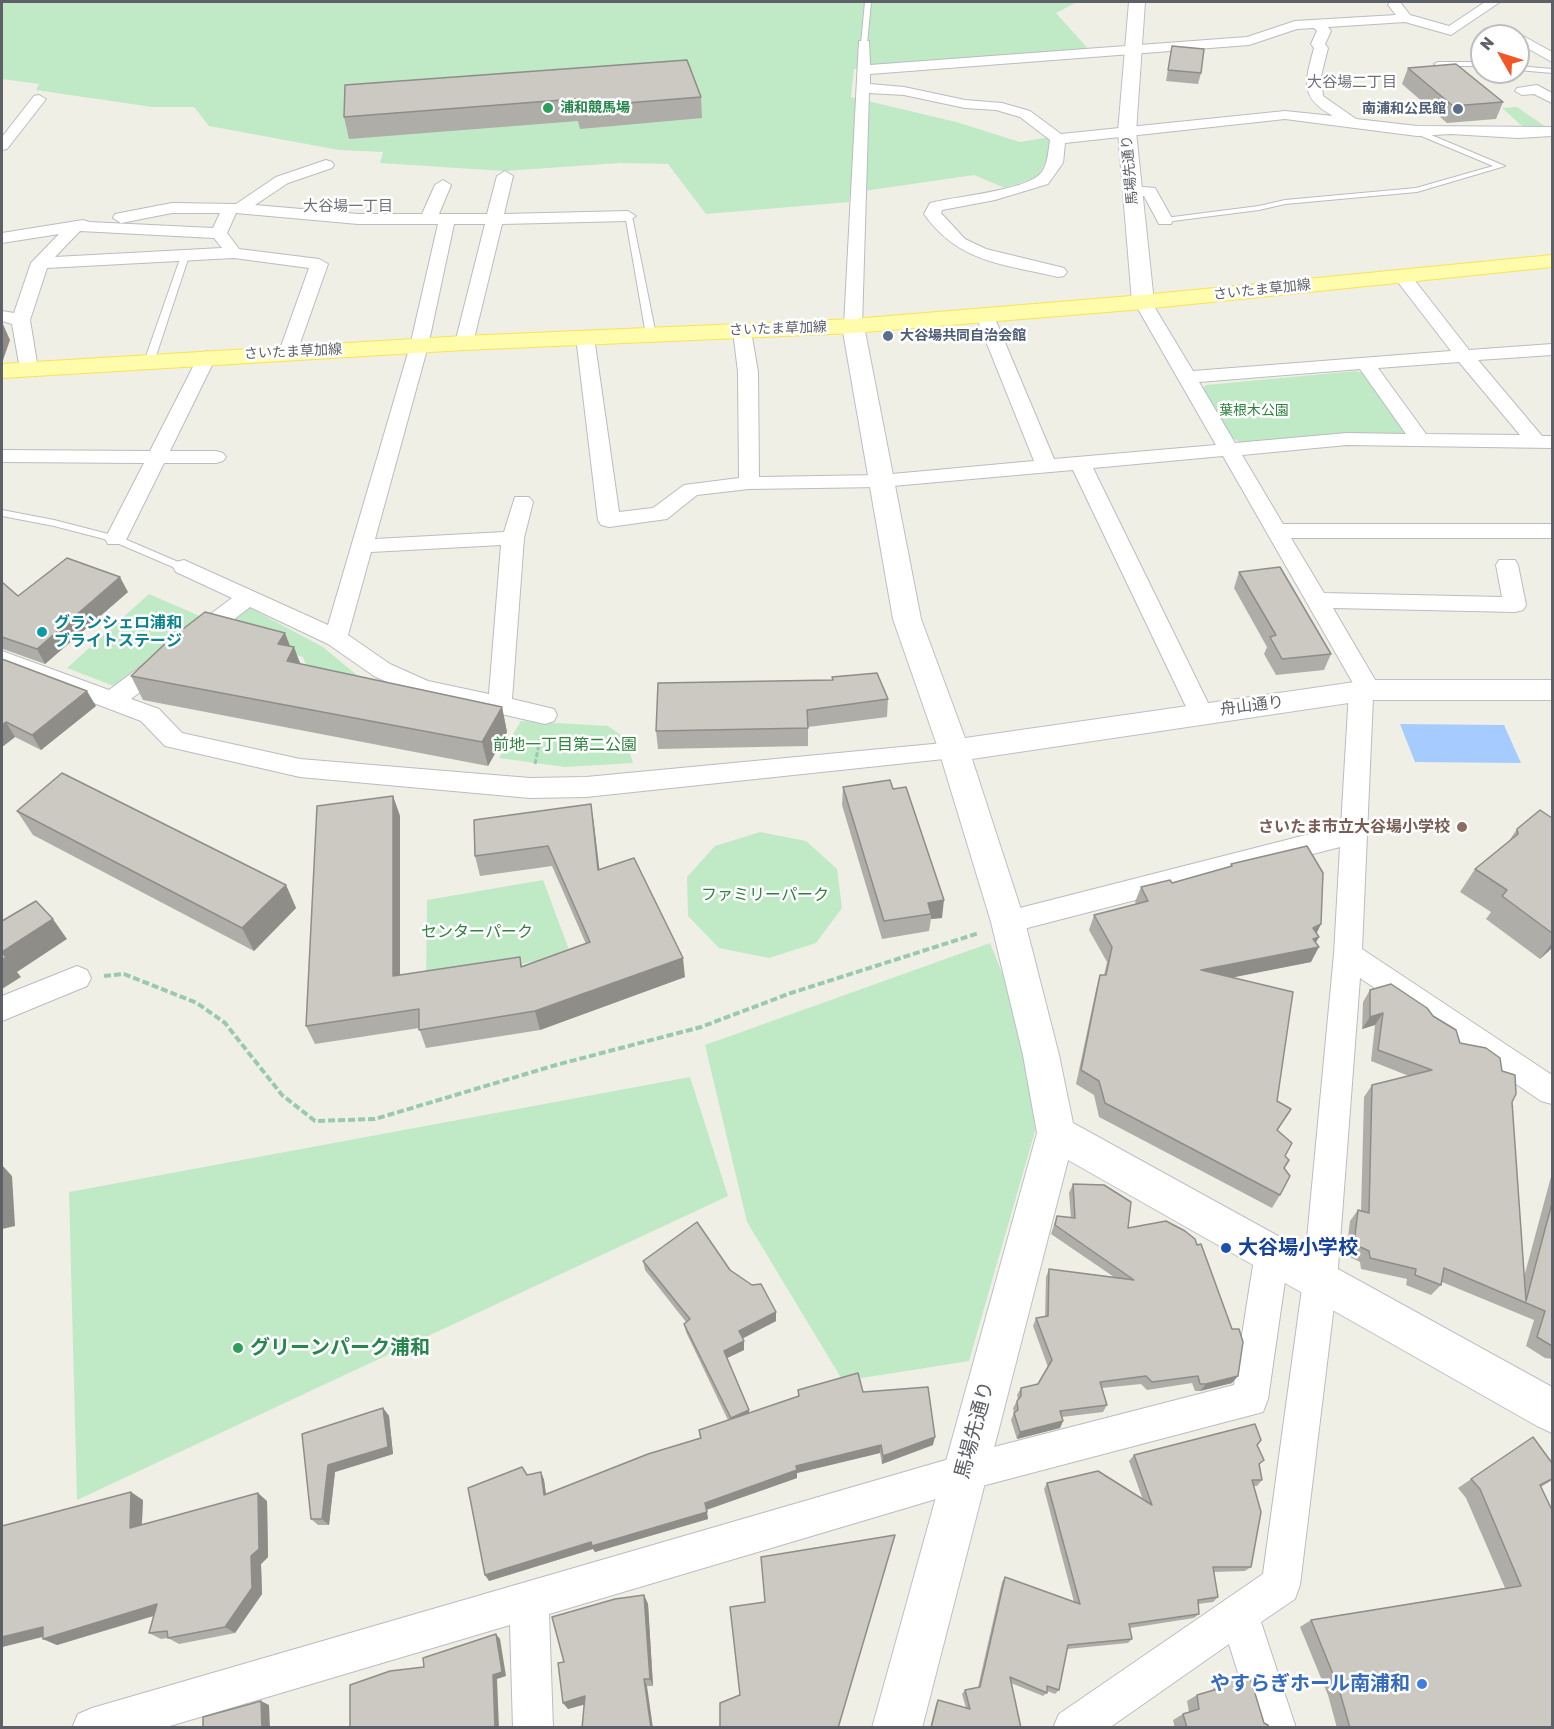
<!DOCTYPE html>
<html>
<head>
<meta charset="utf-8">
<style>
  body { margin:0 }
  #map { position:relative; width:1554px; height:1729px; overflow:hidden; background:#f0efe5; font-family:Rubik,sans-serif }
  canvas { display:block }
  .frame { position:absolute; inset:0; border:3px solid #5d6066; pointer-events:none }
  .north { position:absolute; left:1470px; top:24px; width:60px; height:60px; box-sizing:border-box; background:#fff; border:2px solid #bebfc2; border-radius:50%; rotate:309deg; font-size:16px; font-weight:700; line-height:24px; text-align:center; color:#5d6066 }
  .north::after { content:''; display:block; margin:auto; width:21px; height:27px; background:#f35528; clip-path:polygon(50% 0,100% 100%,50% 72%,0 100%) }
</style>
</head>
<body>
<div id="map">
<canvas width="1554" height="1729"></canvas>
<div class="frame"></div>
<div class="north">N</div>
</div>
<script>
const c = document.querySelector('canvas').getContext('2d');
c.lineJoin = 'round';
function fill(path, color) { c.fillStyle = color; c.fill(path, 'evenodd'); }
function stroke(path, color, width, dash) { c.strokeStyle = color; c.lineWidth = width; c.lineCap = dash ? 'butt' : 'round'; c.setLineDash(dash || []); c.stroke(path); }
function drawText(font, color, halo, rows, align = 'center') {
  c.font = font + ' Rubik,"Noto Sans JP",sans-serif'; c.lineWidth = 5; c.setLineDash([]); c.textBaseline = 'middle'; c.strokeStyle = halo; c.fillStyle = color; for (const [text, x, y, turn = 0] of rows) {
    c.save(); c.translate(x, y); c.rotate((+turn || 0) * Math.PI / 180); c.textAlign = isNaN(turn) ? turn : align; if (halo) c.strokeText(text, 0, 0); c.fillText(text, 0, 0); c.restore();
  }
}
const green = new Path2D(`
  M2,2H1077L1056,13L1091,52L854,69L851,97L956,122L1020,142L1050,137L1048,158L1037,177L1005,188L974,175L850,193L849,202L706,214L668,164L620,163L504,171L380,163L383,152L339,150L209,126L194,107H152L36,90L39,84L2,79Z
  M1517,107L1546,127C1519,131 1521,123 1502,108Z
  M1356,371L1363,373L1404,432L1401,434L1346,433L1242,443L1232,438L1203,388L1206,385Z
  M149,594L202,617L114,686L67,668Z
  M250,608L323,647L387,700L311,680L303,657L221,630Z
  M521,721L608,726L625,738L633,763L565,767L499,758Z
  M760,832L806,841L837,869L842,908L816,943L769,958L719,948L688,916L687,877L715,846Z
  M543,880L571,955L426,981L427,900Z
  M990,943L1034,1052L1035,1131L969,1361L843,1381L747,1222L705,1045Z
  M690,1077L728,1196L77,1500L69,1192Z`);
const water = new Path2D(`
  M1400,724L1504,725L1521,763L1415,762Z`);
const pathFar1 = new Path2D(`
  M535,764L540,739`);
const path = new Path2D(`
  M104,976L124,974L197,1003L225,1023L282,1095L315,1121L375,1119L556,1065L701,1027L791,993L979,933`);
const lane = new Path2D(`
  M865,2H871L867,44L864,46L861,44Z
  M1482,62V66H1438L1434,64L1438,62Z
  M1518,66L1552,69V73L1518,70Z
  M1417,129L1505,166L1417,192L1285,204L1259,210L1165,222L1161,220L1165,218L1259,206L1285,200L1416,188L1493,166L1414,133L1413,131Z
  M625,214L632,216L656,335L651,338L646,335Z
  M185,253L189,256L154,362L146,364L144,362L181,256Z
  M2,510L54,520L120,537L190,567L184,571L180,570L112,541L54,526L2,516Z`);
const street = new Path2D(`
  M1390,2H1400L1410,15L1449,26L1485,2H1500L1451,35L1405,22L1328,27L1331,31L1325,44L1328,48L1321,76L1323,96L1356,119L1417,126L1552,127V136L1518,138L1451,134L1417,136L1285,119L1065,143L1063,163L1048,184L995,200L942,210L941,213L965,239L986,249L1064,268L1067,272L1064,276L1058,277C1003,264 959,263 924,214L930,203C958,196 1011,192 1035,178C1048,171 1048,153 1050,140L1020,117L996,110L965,108L904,95L869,93L862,326L853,331L844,326L859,41H869L870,65L1247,37L1295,21L1396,15L1388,5ZM1314,28L1317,31L1311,44L1314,48C1305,82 1299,97 1333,116L1285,111L1061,134L1030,111L1002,103L965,100L904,87L870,84V74L1249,45L1297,29Z
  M1518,33L1552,52V62L1518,43V36H1512Z
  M1537,85L1552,93V103L1534,94L1522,95L1515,91L1517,88Z
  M39,95L46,99L7,149L2,150V137L34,96Z
  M326,160L332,162L334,165L332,168L288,183L255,205L358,214H422L435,185L443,180L451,185L439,214H487L497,176L505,171L513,176L504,214L628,211L636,216L628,221L502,224L473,343L464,349L455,343L485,224H454L428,346L375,539L504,532L515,497H529L533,502L524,538L512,699L554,709L557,715L554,721L545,724L413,694L374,676L328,644L250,607L131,699L159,709L182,733L300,759L530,778L586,777L954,742L963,745L967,751L963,757L586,797L530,798L300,777L165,746L141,721L2,668V651L109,690L232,598L176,572L173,567L176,562L184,560L328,625L410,346L438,224H358L236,213L227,233L239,249L319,259L328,264L297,352L288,358L279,352L309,268L234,258L47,268L30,320L38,369L29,375L20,369L12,324L2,321V311L14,313L31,263L59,234L2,243V233L83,220L89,222L213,228L220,213H172L121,223L113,218L115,214L172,203L236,204L276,177ZM80,231L214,238L222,248L55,257ZM501,545L489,694L428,681L390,664L348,635L371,552Z
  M1132,186L1155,188L1173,220L1171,224H1159L1144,196L1126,194L1124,191Z
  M1403,272L1409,273L1469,350L1552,344V355L1478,360L1542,436H1552V448L1347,445L1242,455L1283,524H1552V538H1291L1324,593L1502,597L1496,565L1499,560H1515L1518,565L1526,605L1523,610L1515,612L1333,608L1381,690L1373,697L1362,949L1552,1075V1104L1541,1101L1360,978L1337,1281L1300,1585L1295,1599L1261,1622L1296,1728H1255L1229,1644L1109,1728H1053L1059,1714L1263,1574L1303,1281L1334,954L1340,847L1008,933L998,930L994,922L998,914L1008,911L1341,826L1349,692L1354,685L1223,456L1093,468L1213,713L1210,719L1201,722L1192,719L1189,713L1073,470L881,487L749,489L697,495L667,519L609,527L601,525L598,520L576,337L585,331L594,337L619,512L653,508L684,485L739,478L738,372L733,331L736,327H748L751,331L758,372L759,477L881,475L1034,461L975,314L978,310L984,309L993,314L1054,459L1216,445L1134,302L1137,298H1149L1193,371L1451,351L1394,277ZM1459,362L1520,435L1426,434L1378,368ZM1360,369L1406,434L1347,433L1235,443L1199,382Z
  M207,351L216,357L170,451H216L223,453L226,457L223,461L216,463H164L124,544H108L105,539L144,463L2,462V450L150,451L198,357Z
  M77,966L87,970L91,978L87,986L2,1021V996Z
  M1272,1237L1284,1242L1289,1253L1268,1399L1263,1412L963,1491L549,1614L553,1728H513L510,1625L163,1728H72L78,1714L92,1708L963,1455L1234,1385L1255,1253L1260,1242Z`);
const secondary = new Path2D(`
  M1129,2H1145L1136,132L1154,302L1151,307H1135L1132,302L1118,132Z
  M853,319L861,321L864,326L921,619L965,738L1369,680H1552V700H1369L972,759L1025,922L1059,1055L1073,1123L1552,1387V1433L1537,1426L1068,1160L922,1728H872L1037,1133L1023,1055L991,922L939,751L893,619L842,326L845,321Z`);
const primary = new Path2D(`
  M1552,255V267L1143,309L853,333L464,350L2,378V364L464,336L853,319L1143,295Z`);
const wall = new Path2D(`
  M1172,46L1201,73L1198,84L1166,81Z
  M687,60L701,97L702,118L580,129L578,121L349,139L344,117Z
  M1408,68L1503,102L1496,119L1447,123L1402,84Z
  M1239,572L1331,654L1324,670L1276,675L1264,654L1267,647L1234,588Z
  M2,582L18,596L128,592L45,664L3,649L2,650Z
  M290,646L301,664L502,707L507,732L488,766L143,700L131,676Z
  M2,659L96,706L41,750L15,737L2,747Z
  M832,677L888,699L887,717L808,727V746L658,749L656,731L832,680Z
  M843,787L942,918L931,919L929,931L882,939L842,805Z
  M393,796L400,816V975L520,957L522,966L586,944L552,866L480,876L475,856L591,804L599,870L685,977L540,1030L426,1048L419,1028L315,1044L306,1026Z
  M17,811L286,885L296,908L254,951L33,835Z
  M1552,818V948L1540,959L1486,919L1491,912L1460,892L1475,869L1509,841L1517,829Z
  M1231,864L1317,933L1316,943L1311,962L1232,977L1277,1101V1131L1285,1156L1284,1168L1280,1195L1272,1208L1099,1117L1094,1095L1076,1084L1096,990L1100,975H1104L1107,962L1089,930L1094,915L1136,904L1135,902L1141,887L1172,883L1230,867Z
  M1370,990L1433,1016L1460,1043L1502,1071L1512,1102L1524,1277L1552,1173V1359L1545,1358L1526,1346L1534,1320L1442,1282L1441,1285L1431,1295L1406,1285L1407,1279L1361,1269L1360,1262L1346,1255L1350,1221L1358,1210L1361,1211L1364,1097L1372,1085L1409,1076L1371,1061L1375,1025L1362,1029L1363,1002Z
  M1073,1184L1128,1228L1232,1383L1200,1391H1195L1192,1383L1147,1390L1141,1384L1102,1388L1107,1405L1103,1412L1062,1417L1063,1421L1060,1428L1017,1439L1011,1420L1014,1413L1013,1408L1018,1399L1017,1395L1021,1388L1038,1384L1048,1367L1033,1326L1036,1318L1045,1317L1046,1277L1049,1269L1114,1277L1051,1234L1057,1216L1071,1218L1069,1193Z
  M643,1261L730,1270L776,1321L742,1339L744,1350L727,1358L749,1413L798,1396V1390L863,1392L933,1445L882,1464L880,1453L797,1473V1478L706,1510L708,1519L595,1552L593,1549L489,1581L527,1475L541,1472L544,1480L546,1494L700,1439L699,1430L728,1420L686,1332L684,1324L686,1322L645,1270Z
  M383,1408L389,1416L393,1454L335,1472L329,1525H318L311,1519L302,1434Z
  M1533,1437L1552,1463V1480L1541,1487L1552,1728H1337L1328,1695L1300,1627L1311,1620L1505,1588L1466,1498L1458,1488Z
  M1257,1445L1262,1480L1257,1486H1253L1251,1567L1245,1571L1214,1572L1218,1597L1213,1602L1198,1604L1199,1614L1194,1618L1130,1628L1132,1639L1128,1643L1067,1649L1059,1690L1055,1694L1047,1691V1693L1043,1696L1011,1683L1021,1728H930L936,1704L938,1700L966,1708L962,1694L965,1690L978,1687L1002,1582L1005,1577L1074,1602L1044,1489L1047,1483L1143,1500L1129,1461L1134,1455Z
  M143,1500L142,1524L267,1501L268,1557L261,1564L262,1594L235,1633L179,1644L168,1638L161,1639L149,1633L154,1616L57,1645L43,1639V1637L2,1647Z
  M644,1595L648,1604L653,1686H647L568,1709L564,1662Z
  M1224,1681L1269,1728H1175L1173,1720L1183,1714L1189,1712L1187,1701L1197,1695L1212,1690L1214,1688Z`);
const shadedWall = new Path2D(`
  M2,322L10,340L2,363Z
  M120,577L128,592L45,664L37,649Z
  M285,633L292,651L294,647L303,671L289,667L278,644Z
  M87,691L96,706L41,750L32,735Z
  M502,707L507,732L488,766L482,742Z
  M6,722L15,737L2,747V725Z
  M393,796L400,816V995L393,976Z
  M591,804L594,824L602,890L598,870Z
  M286,885L296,908L254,951L242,928Z
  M944,900L942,918L931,919V914L928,903Z
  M53,919L67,939L17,972L21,977L2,989V952Z
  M1321,924L1314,939L1319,937L1313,948L1319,947L1311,962L1195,985L1201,970Z
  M1552,943V948L1540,959Z
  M683,958L685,977L540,1030L535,1011Z
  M1383,1013L1375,1025L1362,1029L1370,1017Z
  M2,1165L12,1176L15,1226L2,1229Z
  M776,1312V1321L739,1340V1331Z
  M744,1341V1350L725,1359L724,1351Z
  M1238,1376L1232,1383L1200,1391L1206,1384Z
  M383,1408L389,1416L393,1454L335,1472L329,1525L322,1519L328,1465Z
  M749,1410V1418H731Z
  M1063,1421L1060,1428L1017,1439L1020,1432Z
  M935,1437L933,1445L882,1464L883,1456Z
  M881,1445L880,1453L797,1473V1478L706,1510L705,1503L796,1466Z
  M541,1472L544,1480L547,1502L544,1495Z
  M131,1492L143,1500L141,1536L130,1528Z
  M258,1493L267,1501L268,1557L261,1564L262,1594L235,1633L225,1627L251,1556Z
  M707,1512L708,1519L595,1552L593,1549L489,1581L485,1575L591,1542Z
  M644,1595L648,1604L653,1686L650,1679Z
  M157,1604L169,1611L57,1645L43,1639Z
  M43,1627L57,1633L2,1647V1637Z
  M496,1634L500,1639L506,1676L497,1679L499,1728H495L493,1675Z
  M644,1679L647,1686L653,1728H651Z
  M585,1696L590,1703L568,1709L563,1703Z
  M261,1701L269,1705L270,1728H262Z`);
const building = new Path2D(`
  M1172,46L1204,49L1201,73L1168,70Z
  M687,60L701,97L577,107L575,99L344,117L345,85Z
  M1456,64L1503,102L1453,106L1408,68Z
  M67,558L120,577L37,649L2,637V582L18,596Z
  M1280,567L1331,654L1282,659L1270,637L1276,635L1239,572Z
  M205,612L285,633L278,644L294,647L287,661L502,707L482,742L131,676L170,639Z
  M2,659L87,691L32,735L6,722L2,725Z
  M877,673L888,699L807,710L808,728L656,731L658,683L833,680L832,677Z
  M62,773L286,885L242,928L17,811Z
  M890,780L893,789L906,787L944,900L928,903L931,914L884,921L843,787Z
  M393,796V976L520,957L521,967L590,942L548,846L475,856L474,820L591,804L598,870L634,858L683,958L535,1011L419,1030V1009L306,1026L317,806Z
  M1540,810L1552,818V933L1502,896L1507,890L1475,869L1518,834L1517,829Z
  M1307,846L1323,873L1321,924L1313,928L1319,937L1313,939L1319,947L1201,970L1293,992L1277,1101L1291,1109L1277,1130L1292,1143L1285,1156L1289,1160L1284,1168L1290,1176L1280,1195L1105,1103L1099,1081L1081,1070L1100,975H1106L1112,947L1094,915L1148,901L1141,887L1170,880L1172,883L1232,866L1231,864Z
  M36,901L53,919L2,952V921Z
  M2,953L6,957L2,960Z
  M1391,984L1427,1008L1433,1016L1456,1030L1460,1043L1486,1048L1500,1058L1502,1071L1515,1075L1516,1094L1512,1102L1526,1301L1552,1203V1346L1537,1337L1545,1311L1444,1268L1441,1285L1415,1275L1416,1269L1370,1258L1369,1251L1354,1244L1358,1210L1369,1213L1372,1085L1432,1070L1378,1050L1383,1013L1370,1017V990Z
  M1073,1184L1104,1185L1131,1202L1128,1228L1166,1221L1185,1231L1195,1239L1197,1245L1201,1244L1232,1329H1239L1243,1342L1238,1376L1206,1384H1200L1198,1376L1152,1382L1146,1376L1100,1382L1107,1405L1060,1411L1063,1421L1020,1432L1014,1413L1018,1410L1017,1401L1021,1396V1388L1038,1384L1052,1360L1036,1318L1048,1316L1049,1269L1134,1280L1055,1225L1057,1216L1075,1218Z
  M697,1222L730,1270L752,1285L761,1284L776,1312L739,1331L744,1341L724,1351L749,1410L731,1418L684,1324L690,1319L643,1261Z
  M858,1373L863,1392L928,1387L935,1437L883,1456L881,1445L796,1466L797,1470L705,1503L707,1512L592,1546L591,1542L485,1575L468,1488L522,1467L527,1475L541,1472L544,1495L648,1454L701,1438L699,1430L799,1396L798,1390Z
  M383,1408L388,1447L328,1465L322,1519H311L302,1434Z
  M1255,1424L1261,1440L1257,1445L1264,1460L1259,1464L1262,1480H1252L1261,1512L1251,1567H1213L1218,1597L1198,1600L1199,1614L1129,1624L1132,1639L1068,1645L1059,1690L1047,1686V1693L1010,1677L1021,1728H931L938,1700L970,1709L965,1690L980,1687L1005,1577L1080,1604L1047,1483L1098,1471L1152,1505L1134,1455Z
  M1533,1437L1552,1463V1479L1540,1485L1552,1510V1728H1350L1339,1689L1311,1620L1521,1586L1480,1489L1471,1479Z
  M131,1492L130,1528L258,1493L259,1549L251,1556L252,1588L225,1627L168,1638L167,1631L149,1633L157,1604L43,1639V1627L2,1637V1526Z
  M895,1535L838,1728H720V1703L740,1695L730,1607L765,1602L761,1557Z
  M644,1595L650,1679H644L651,1728H582L585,1696L563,1703L558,1663L564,1662L552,1617L615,1599Z
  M496,1634L502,1672L493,1675L495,1728H350V1685L390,1671L424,1667L423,1658Z
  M1250,1677L1264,1723L1268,1725L1269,1728H1187L1183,1714L1199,1709L1197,1695L1221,1688L1224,1681Z
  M261,1701L262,1728H203V1717Z`);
const markers = [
  [548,108,6,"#2e9e5b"],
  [1458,109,6,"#5c6f8a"],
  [888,336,6,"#5c6f8a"],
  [42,632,6,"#0f9aa8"],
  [1462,827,6,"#8d6e63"],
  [1226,1248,6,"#1a4fb4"],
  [238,1348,6,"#2e9e5b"],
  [1422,1684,6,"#3f7fe0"]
];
const farLeisurenames = [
  ["浦和競馬場",560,108]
];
const farServicenames = [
  ["南浦和公民館",1446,109],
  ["大谷場共同自治会館",900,336,"left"]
];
const farStreetnames = [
  ["馬場先通り",1130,170,-95],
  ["さいたま草加線",1262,290,-6],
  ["さいたま草加線",778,329,-2],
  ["さいたま草加線",293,352,-3]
];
const farParknames = [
  ["葉根木公園",1254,411]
];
const farNeighbourhoodnames = [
  ["大谷場二丁目",1352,83],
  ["大谷場一丁目",348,207]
];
const cultureNames = [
  ["グランシェロ浦和",54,623],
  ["ブライトステージ",54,641]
];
const streetNames = [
  ["舟山通り",1252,706,-7]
];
const parkNames = [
  ["前地一丁目第二公園",565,745],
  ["ファミリーパーク",765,895],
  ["センターパーク",477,932]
];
const educationNames = [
  ["さいたま市立大谷場小学校",1450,827]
];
const nearTransitnames = [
  ["大谷場小学校",1238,1248]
];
const nearLeisurenames = [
  ["グリーンパーク浦和",250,1348]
];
const nearStreetnames = [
  ["馬場先通り",975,1430,-75]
];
const nearShopnames = [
  ["やすらぎホール南浦和",1410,1684]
];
fill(green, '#c0e9c6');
fill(water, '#a6cbff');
stroke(lane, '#babcc1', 2);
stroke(street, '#babcc1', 2);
stroke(secondary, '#bdbfc7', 2);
stroke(primary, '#f9e355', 2);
stroke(pathFar1, '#99caae', 3, [5, 2]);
stroke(path, '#99caae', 4, [7, 3]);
fill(lane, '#fff');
fill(street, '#fff');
fill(secondary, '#fff');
fill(primary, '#fffdab');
fill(wall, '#afada7');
fill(shadedWall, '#8e8d88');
fill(building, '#cbc9c2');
stroke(building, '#8e8d88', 1.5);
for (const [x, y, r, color] of markers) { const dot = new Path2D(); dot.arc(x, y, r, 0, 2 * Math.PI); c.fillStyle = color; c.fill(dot); stroke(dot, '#fff', 2); }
drawText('bold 14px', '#27864d', '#fff', farLeisurenames, 'left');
drawText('bold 14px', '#4e5e75', '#fff', farServicenames, 'right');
drawText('14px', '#5d6066', '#fff', farStreetnames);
drawText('14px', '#30823f', '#fff', farParknames);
drawText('15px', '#6e7178', '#fff', farNeighbourhoodnames);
drawText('bold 16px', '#0d838f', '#fff', cultureNames, 'left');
drawText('16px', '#5d6066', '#fff', streetNames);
drawText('16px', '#30823f', '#fff', parkNames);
drawText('bold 16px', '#785e54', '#fff', educationNames, 'right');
drawText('bold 20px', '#164399', '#fff', nearTransitnames, 'left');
drawText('bold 20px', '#27864d', '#fff', nearLeisurenames, 'left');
drawText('20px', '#5d6066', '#fff', nearStreetnames);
drawText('bold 20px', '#366cbe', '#fff', nearShopnames, 'right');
</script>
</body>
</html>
